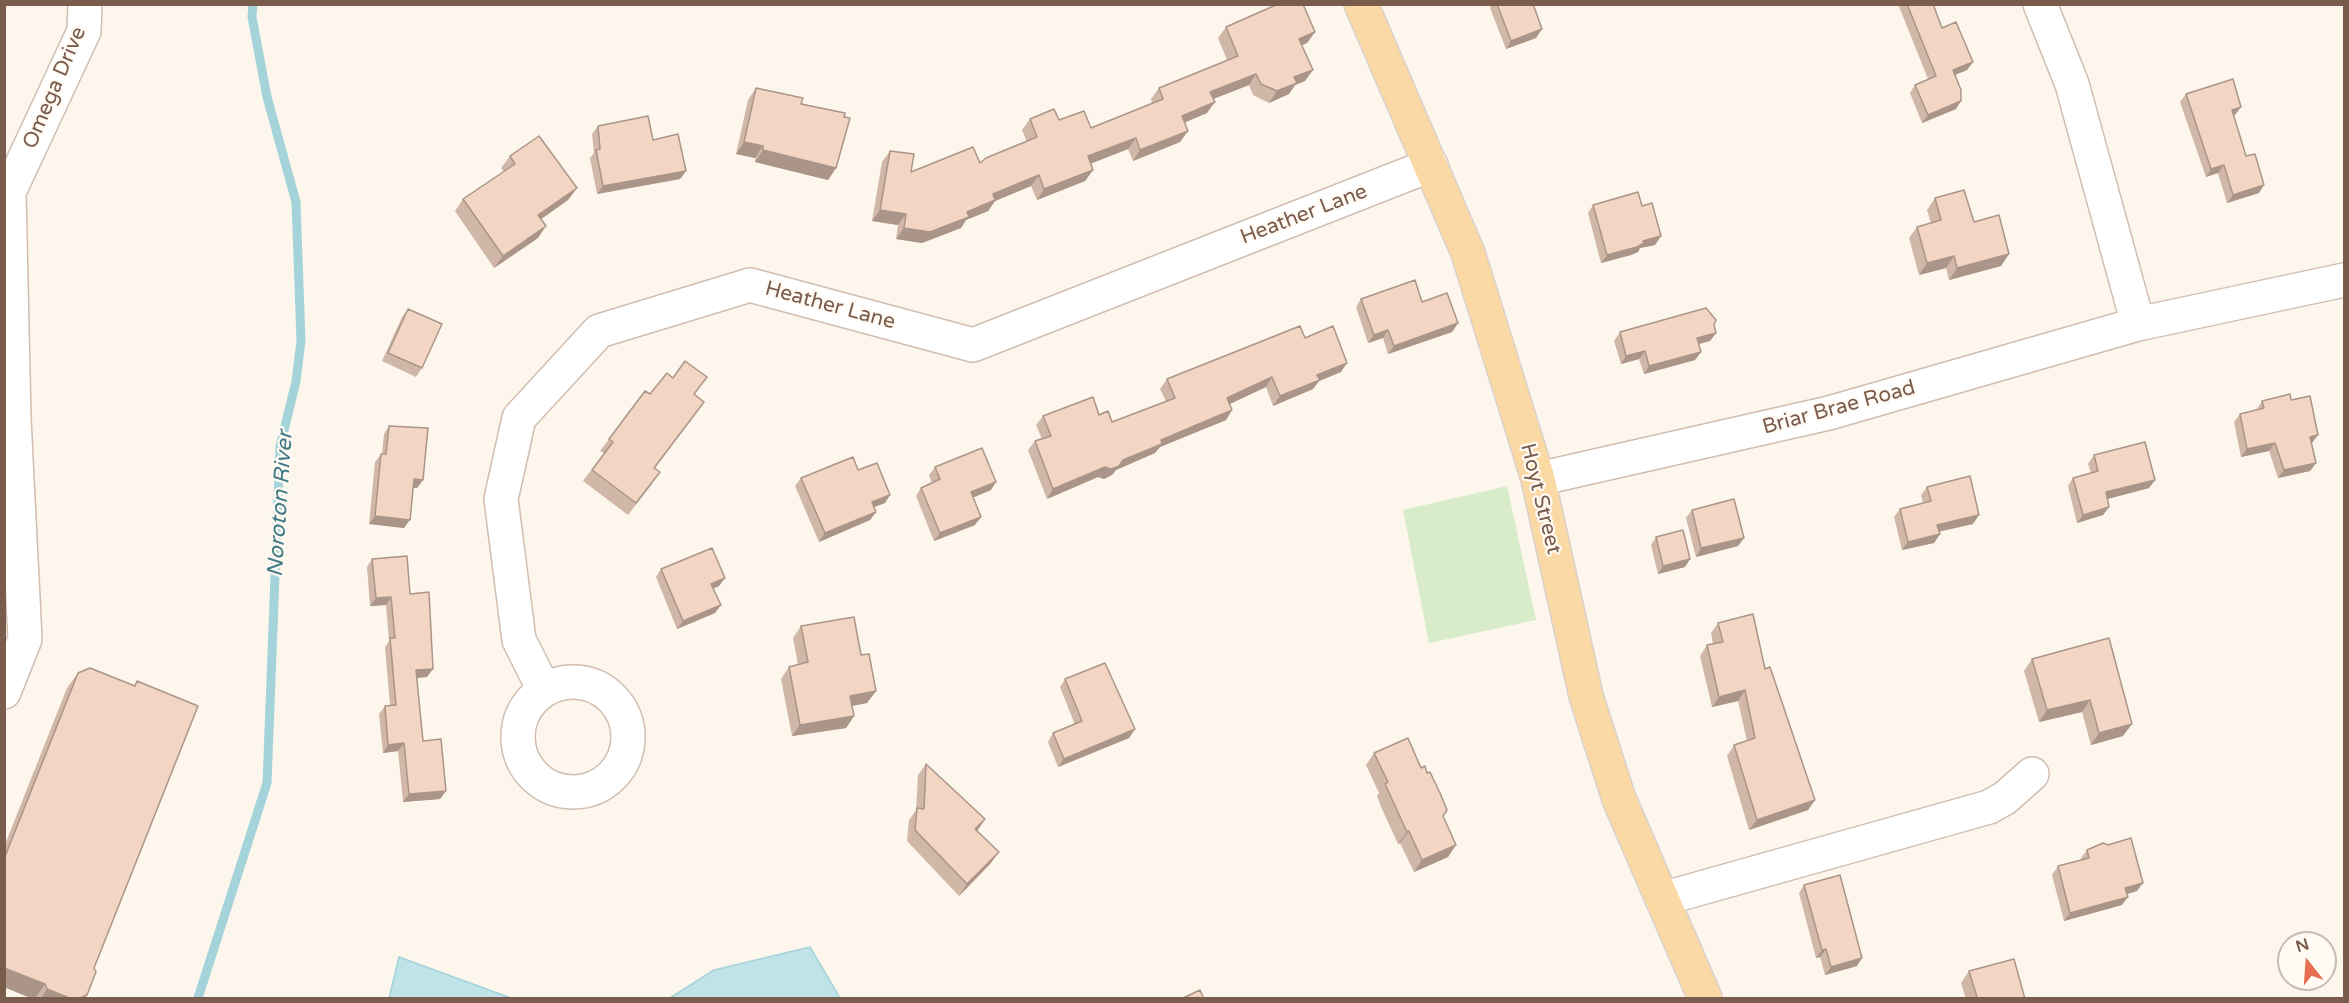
<!DOCTYPE html>
<html>
<head>
<meta charset="utf-8">
<style>
  body { margin:0 }
  #map { position:relative; width:2349px; height:1003px; overflow:hidden; background:#fdf6ec; font-family:"Varela Round",sans-serif }
  canvas { display:block }
  .frame { position:absolute; inset:0; border:6px solid #7a5c4d; pointer-events:none }
  .north { position:absolute; left:2277px; top:931px; width:60px; height:60px; box-sizing:border-box; background:#fffaf3; border:2px solid #cabbb1; border-radius:50%; rotate:343deg; font-size:16px; font-weight:700; line-height:24px; text-align:center; color:#7a5c4d }
  .north::after { content:''; display:block; margin:auto; width:21px; height:27px; background:#e76f51; clip-path:polygon(50% 0,100% 100%,50% 72%,0 100%) }
</style>
</head>
<body>
<div id="map">
<canvas width="2349" height="1003"></canvas>
<div class="frame"></div>
<div class="north">N</div>
</div>
<script>
const c = document.querySelector('canvas').getContext('2d');
c.lineJoin = 'round';
function fill(path, color) { c.fillStyle = color; c.fill(path, 'evenodd'); }
function stroke(path, color, width, dash) { c.strokeStyle = color; c.lineWidth = width; c.lineCap = dash ? 'butt' : 'round'; c.setLineDash(dash || []); c.stroke(path); }
function drawText(font, color, halo, rows, align = 'center') {
  c.font = font + ' "Varela Round",sans-serif'; c.lineWidth = 4.5; c.setLineDash([]); c.textBaseline = 'middle'; c.strokeStyle = halo; c.fillStyle = color; for (const [text, x, y, turn = 0] of rows) {
    c.save(); c.translate(x, y); c.rotate((+turn || 0) * Math.PI / 180); c.textAlign = isNaN(turn) ? turn : align; if (halo) c.strokeText(text, 0, 0); c.fillText(text, 0, 0); c.restore();
  }
}
const green = new Path2D(`
  M1507,486L1536,620L1429,643L1403,510Z`);
const water = new Path2D(`
  M810,947L840,998H670L714,970Z
  M399,957L511,998H389Z`);
const stream = new Path2D(`
  M198,998L267,783L280,447L296,381L301,341L296,202L267,97L252,17L253,4`);
const minor = new Path2D(`
  M2040,4L2072,84L2138,324L2344,280
  M1538,479L1829,413L2138,324
  M518 737a55 55 0 1 1 110 0a55 55 0 1 1-110 0Z
  M544,690L519,640L501,499L519,418L599,331L750,285L973,345L1431,165
  M4,692L25,639L14,419L9,192L84,31L85,4
  M1662,899L1989,807L2005,798L2032,774`);
const major = new Path2D(`
  M1361,4L1468,253L1538,479L1586,696L1619,799L1705,998`);
const wall = new Path2D(`
  M1492,4H1533L1542,29L1536,38L1506,49L1490,8Z
  M1898,4H1933L1942,28L1973,62L1967,70L1955,75L1956,109L1922,123L1910,93L1915,85L1928,79Z
  M1226,27L1315,32L1307,43L1302,45L1305,81L1295,85L1289,94L1269,103L1253,95L1249,85L1213,99L1207,113L1184,123L1188,131L1180,142L1133,161L1128,149L1091,163L1093,170L1085,181L1037,200L1031,186L995,201L988,211L966,220L961,228L922,243L896,239L898,225L872,221L882,162L890,151L911,172L980,163L1027,142L1022,130L1030,119L1059,120L1091,128L1152,103L1151,99L1159,88L1227,60L1218,38Z
  M756,88L844,117L836,168L828,180L755,162V158L736,154L748,100Z
  M2186,94L2235,115L2234,116L2246,156L2259,193L2227,203L2218,173L2206,177L2180,102Z
  M598,126L653,140L686,171L680,179L597,194L590,158L594,153L592,134Z
  M510,156L577,188L568,200L541,219L538,238L494,268L455,211L463,199L504,172L501,168Z
  M1935,198L1974,222L2001,266L1949,280L1946,268L1919,275L1909,238L1917,227L1931,223L1927,210Z
  M1593,205L1642,206L1661,236L1655,245L1640,248L1638,252L1631,255L1601,263L1588,213Z
  M1361,299L1422,302L1458,323L1452,332L1388,354L1383,338L1368,343L1356,307Z
  M408,309L422,368L416,377L382,361L402,317Z
  M1714,325L1716,333L1710,341L1699,344L1701,352L1695,360L1644,374L1639,359L1621,364L1614,341L1620,332Z
  M1305,338L1341,372L1319,381L1313,389L1273,406L1266,387L1230,404L1232,410L1226,420L1160,447L1155,453L1116,470L1112,475L1104,479L1098,477L1047,499L1028,450L1035,441L1042,439L1036,425L1043,416L1099,415L1112,422L1166,401L1160,389L1167,379Z
  M650,394H694L704,402L655,468L652,484L628,515L583,481L604,453L600,451L609,439Z
  M2291,400L2318,435L2311,443L2316,463L2310,471L2278,478L2269,451L2241,457L2234,422L2240,414L2257,410V409L2262,401Z
  M389,426L423,480L417,488H413L404,528L369,524L375,462L381,454H382L384,434Z
  M2094,455L2155,480L2149,488L2107,499L2109,507L2103,515L2077,523L2068,486L2073,478L2091,473L2088,464Z
  M935,467L991,490L973,497L975,525L934,541L916,496L921,488L932,483L929,475Z
  M858,470L885,503L874,507L876,512L870,520L819,542L795,486L801,478Z
  M1927,487L1973,524L1939,532L1940,534L1934,543L1902,550L1894,517L1900,509L1923,503L1921,495Z
  M1692,510L1744,538L1738,546L1696,557L1686,518Z
  M1656,537L1690,559L1685,567L1658,574L1651,545Z
  M372,559L410,594L427,677L417,678L423,741L446,791L440,799L403,802L398,751L383,753L379,714L385,706L390,705L385,647L389,641L386,605L370,606L367,567Z
  M661,569L725,578L719,586L713,589L715,613L677,629L656,577Z
  M1718,623L1765,669L1815,800L1808,810L1749,830L1727,756L1734,745L1747,741L1738,701L1712,707L1700,656L1707,645L1713,644L1711,633Z
  M801,626L861,655L876,691L867,703L852,706L854,716L846,728L792,736L781,679L789,667L798,665L793,638Z
  M2109,638L2123,736L2091,745L2082,712L2039,722L2024,671L2032,659Z
  M78,673L134,686L137,681L94,968L87,995L85,999H33L4,987V847L67,688Z
  M1065,679L1135,729L1129,738L1058,767L1048,742L1053,733L1075,725L1060,687Z
  M1374,753L1443,816L1456,845L1448,857L1414,872L1400,843L1398,844L1382,809L1377,796L1379,793L1366,765Z
  M926,764L985,819L977,831L999,852L990,864L959,896L907,841L909,820L916,810L918,775Z
  M2087,850L2137,891L2127,894L2122,905L2064,921L2052,875L2058,866L2082,860L2081,858Z
  M1804,885L1857,966L1825,975L1820,957L1816,958L1799,893Z
  M1969,971L2025,999H1966L1961,983Z`);
const shadedWall = new Path2D(`
  M1542,29L1536,38L1506,49L1511,41Z
  M1315,32L1307,43L1291,50L1299,39Z
  M1973,62L1967,70L1947,78L1953,70Z
  M1313,70L1305,81L1295,85L1289,94L1269,103L1277,91L1294,77Z
  M1256,74L1249,85L1203,103L1210,92Z
  M1961,101L1956,109L1922,123L1928,115Z
  M1215,102L1207,113L1174,127L1182,116Z
  M2241,107L2235,115L2227,118L2232,110Z
  M1188,131L1180,142L1133,161L1140,150Z
  M1136,138L1128,149L1080,168L1088,156Z
  M744,142L763,146L755,158L736,154Z
  M763,150L836,168L828,180L755,162Z
  M2224,165L2218,173L2206,177L2211,169Z
  M1093,170L1085,181L1037,200L1044,189Z
  M686,171L680,179L597,194L603,186Z
  M1039,175L1031,186L995,201L988,211L966,220L961,228L922,243L896,239L904,228L967,212L993,194Z
  M2264,185L2259,193L2227,203L2233,195Z
  M577,188L568,200L530,227L538,215Z
  M880,210L906,214L898,225L872,221Z
  M546,226L538,238L494,268L503,256Z
  M1661,236L1655,245L1640,248L1638,252L1631,255L1601,263L1607,255L1643,241Z
  M2009,254L2001,266L1949,280L1957,268Z
  M1954,256L1946,268L1919,275L1927,263Z
  M1458,323L1452,332L1388,354L1394,346Z
  M1388,330L1383,338L1368,343L1374,335Z
  M1716,333L1710,341L1691,346L1697,338Z
  M1645,351L1639,359L1621,364L1626,356Z
  M1701,352L1695,360L1644,374L1649,366Z
  M1347,363L1341,372L1319,381L1313,389L1273,406L1280,396L1317,375Z
  M1272,377L1266,387L1221,408L1227,398Z
  M1232,410L1226,420L1160,447L1155,453L1116,470L1112,475L1104,479L1098,477L1047,499L1053,489L1123,460L1161,440Z
  M2318,435L2312,443L2304,445L2310,437Z
  M2275,443L2269,451L2241,457L2247,449Z
  M2316,463L2310,471L2278,478L2284,470Z
  M414,479L423,480L417,488L408,487Z
  M2155,480L2149,488L2100,501L2106,492Z
  M996,482L991,490L965,501L971,492Z
  M890,495L885,503L866,510L872,502Z
  M2109,507L2103,515L2077,523L2083,515Z
  M876,512L870,520L819,542L825,533Z
  M1979,515L1973,524L1931,533L1937,525Z
  M375,516L410,520L404,528L369,524Z
  M981,517L975,525L934,541L940,533Z
  M1940,534L1934,543L1902,550L1908,542Z
  M1744,538L1738,546L1696,557L1701,548Z
  M1690,559L1685,567L1658,574L1663,566Z
  M725,578L719,586L705,592L711,584Z
  M391,597L386,605L370,606L376,598Z
  M721,605L715,613L677,629L683,621Z
  M433,669L427,677L411,678L416,670Z
  M1745,690L1738,701L1712,707L1719,697Z
  M876,691L867,703L841,708L850,696Z
  M2090,700L2082,712L2039,722L2047,710Z
  M854,716L846,728L792,736L800,725Z
  M2132,724L2123,736L2091,745L2099,733Z
  M1135,729L1129,738L1058,767L1064,759Z
  M404,743L398,751L383,753L388,745Z
  M446,791L440,799L403,802L409,794Z
  M1815,800L1808,810L1749,830L1757,820Z
  M985,819L977,831L975,829Z
  M1409,831L1400,843L1398,844L1407,832Z
  M1456,845L1448,857L1414,872L1422,860Z
  M999,852L990,864L959,896L967,884Z
  M2143,883L2137,891L2120,896L2125,888Z
  M2128,897L2122,905L2064,921L2070,913Z
  M1826,949L1820,957L1816,958L1822,950Z
  M1862,958L1857,966L1825,975L1831,967Z
  M4,968L45,984L35,999H33L4,987Z
  M47,989L72,999H40Z`);
const building = new Path2D(`
  M1278,4H1303L1315,32L1299,39L1313,70L1294,77L1297,83L1277,91L1261,84L1256,74L1210,92L1215,102L1182,116L1188,131L1140,150L1136,138L1088,156L1093,170L1044,189L1039,175L993,194L995,200L967,212L969,217L930,232L904,228L906,214L880,210L890,151L914,154L911,172L973,147L980,163L986,158L1037,137L1030,119L1054,109L1059,120L1084,111L1091,128L1163,99L1159,88L1238,56L1226,27Z
  M1497,4H1533L1542,29L1511,41Z
  M1907,4H1933L1942,28L1956,22L1973,62L1953,70L1961,90V101L1928,115L1915,85L1936,76Z
  M2233,79L2241,107L2232,110L2246,156L2255,154L2264,185L2233,195L2224,165L2211,169L2186,94Z
  M756,88L803,98L801,104L845,113L844,117L850,118L836,168L763,150V146L744,142Z
  M648,116L653,140L678,134L686,171L603,186L596,150L600,149L598,126Z
  M539,136L577,188L538,215L546,226L503,256L463,199L515,164L510,156Z
  M1964,190L1974,222L1999,215L2009,254L1957,268L1954,256L1927,263L1917,227L1941,220L1935,198Z
  M1638,192L1642,206L1652,203L1661,236L1643,241L1644,243L1637,247L1607,255L1593,205Z
  M1415,280L1422,302L1447,293L1458,323L1394,346L1388,330L1374,335L1361,299Z
  M1706,308L1716,320L1714,325L1716,333L1697,338L1701,352L1649,366L1645,351L1626,356L1620,332Z
  M408,309L442,324L422,368L388,353Z
  M1300,326L1305,338L1333,326L1347,363L1317,375L1320,380L1280,396L1272,377L1227,398L1232,410L1161,440L1162,444L1123,460L1119,466L1111,469L1105,467L1053,489L1035,441L1051,436L1043,416L1093,397L1099,415L1108,411L1112,422L1175,398L1167,379Z
  M685,361L707,377L694,394L704,402L654,468L660,472L636,503L592,470L613,442L609,439L645,391L650,394L667,373L673,378Z
  M2290,394L2291,400L2310,396L2318,435L2310,437L2316,463L2284,470L2275,443L2247,449L2240,414L2264,408L2262,401Z
  M389,426L428,428L423,480L414,479L410,520L375,516L381,454H386Z
  M2145,442L2155,480L2106,492L2109,507L2083,515L2073,478L2098,471L2094,455Z
  M982,448L996,482L971,492L981,517L940,533L921,488L940,479L935,467Z
  M853,457L858,470L877,463L890,495L872,502L876,512L825,533L801,478Z
  M1970,476L1979,515L1937,525L1940,534L1908,542L1900,509L1931,501L1927,487Z
  M1734,499L1744,538L1701,548L1692,510Z
  M1683,530L1690,559L1663,566L1656,537Z
  M712,548L725,578L711,584L721,605L683,621L661,569Z
  M407,556L410,594L429,592L433,669L416,670L423,741L441,739L446,791L409,794L404,743L388,745L385,706L396,705L390,638H395L391,597L376,598L372,559Z
  M1753,614L1765,669L1770,667L1815,800L1757,820L1734,745L1755,738L1745,690L1719,697L1707,645L1723,642L1718,623Z
  M854,617L861,655L869,654L876,691L850,696L854,716L800,725L789,667L808,662L801,626Z
  M2109,638L2132,724L2099,733L2090,700L2047,710L2032,659Z
  M1105,663L1135,729L1064,759L1053,733L1082,721L1065,679Z
  M90,668L135,686L137,681L198,706L94,968L96,972L87,995L78,999H72L47,989L45,984L4,968V859L78,673Z
  M1408,738L1421,768L1425,766L1427,773L1430,772L1440,793L1447,810L1443,816L1456,845L1422,860L1409,831L1407,832L1391,797L1385,784L1388,782L1374,753Z
  M926,764L985,819L975,829L999,852L967,884L915,830L917,808L924,809Z
  M2131,838L2143,883L2125,888L2128,897L2070,913L2058,866L2089,858L2087,850L2103,843L2108,845Z
  M1840,875L1862,958L1831,967L1826,949L1822,950L1804,885Z
  M2014,959L2025,999H1973L1977,997L1969,971Z
  M1200,990L1204,999H1181Z`);
const streetNames = [
  ["Omega Drive",55,88,-67],
  ["Heather Lane",1304,215,-21],
  ["Heather Lane",830,306,15],
  ["Briar Brae Road",1839,408,-15],
  ["Hoyt Street",1540,499,76]
];
const waterNames = [
  ["Noroton River",281,504,-86]
];
fill(green, '#d8ecc9');
fill(water, '#bfe3e8');
stroke(water, '#a5d3da', 1.5);
stroke(stream, '#a5d3da', 9);
stroke(minor, '#d1beb0', 36);
stroke(major, '#dad1cd', 36);
stroke(minor, '#fff', 33);
stroke(major, '#fbd9a5', 33);
fill(wall, '#d1b7a8');
fill(shadedWall, '#aa9588');
fill(building, '#f3d5c3');
stroke(building, '#aa9588', 1.5);
drawText('21px', '#7a5c4d', '#fffaf3', streetNames);
drawText('italic 22px', '#437c86', '#fffaf3', waterNames);
</script>
</body>
</html>
